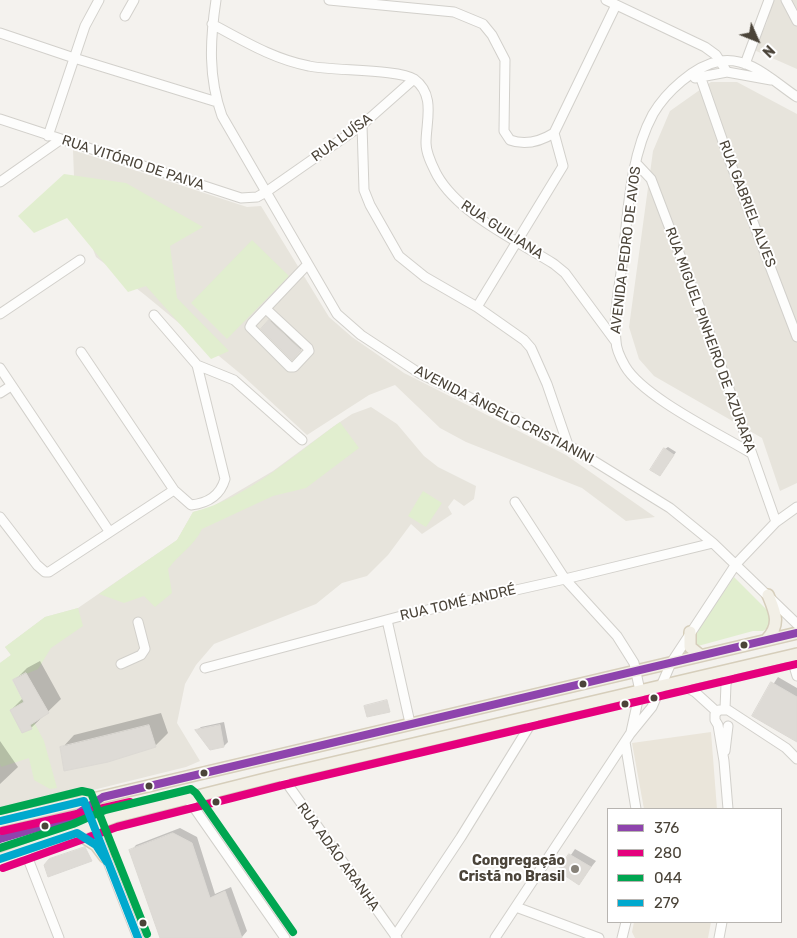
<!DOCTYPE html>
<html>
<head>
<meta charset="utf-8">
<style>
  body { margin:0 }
  #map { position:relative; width:797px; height:938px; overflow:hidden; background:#f4f2ee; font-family:Rubik,sans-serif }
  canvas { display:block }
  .legend { position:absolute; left:607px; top:808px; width:175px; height:115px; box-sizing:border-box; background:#fff; border:1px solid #b7b4b0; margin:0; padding:6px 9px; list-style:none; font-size:15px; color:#4b4439 }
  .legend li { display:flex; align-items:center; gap:10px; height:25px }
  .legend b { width:25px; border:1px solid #b7b4b0 }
  .north { position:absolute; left:732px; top:15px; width:50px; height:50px; -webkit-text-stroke:4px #fff; paint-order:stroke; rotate:134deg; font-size:14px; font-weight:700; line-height:20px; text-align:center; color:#4b4439 }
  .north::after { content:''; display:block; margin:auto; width:18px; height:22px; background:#4b4439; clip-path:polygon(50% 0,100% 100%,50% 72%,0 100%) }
</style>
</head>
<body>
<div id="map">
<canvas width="797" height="938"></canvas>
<ul class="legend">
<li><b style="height:6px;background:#8e44ad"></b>376</li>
<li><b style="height:6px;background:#e5007d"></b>280</li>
<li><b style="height:6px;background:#00a651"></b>044</li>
<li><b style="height:6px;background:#00a9ce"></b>279</li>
</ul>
<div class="north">N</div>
</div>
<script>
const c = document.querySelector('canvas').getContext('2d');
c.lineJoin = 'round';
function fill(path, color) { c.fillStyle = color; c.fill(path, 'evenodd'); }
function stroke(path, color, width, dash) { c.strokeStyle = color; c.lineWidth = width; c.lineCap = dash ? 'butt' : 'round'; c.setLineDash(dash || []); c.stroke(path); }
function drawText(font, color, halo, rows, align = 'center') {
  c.font = font + ' Rubik,sans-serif'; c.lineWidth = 4; c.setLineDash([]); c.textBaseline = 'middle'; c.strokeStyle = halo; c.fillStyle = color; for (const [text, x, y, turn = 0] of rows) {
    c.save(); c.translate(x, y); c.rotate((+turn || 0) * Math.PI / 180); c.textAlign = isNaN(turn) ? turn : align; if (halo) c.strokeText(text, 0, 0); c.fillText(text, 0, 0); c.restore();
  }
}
const residential = new Path2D(`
  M771,0H797V69L754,50L767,22Z
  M711,82H737L797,114V483L780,491L762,438L654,376L639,359L629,327L653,151L670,111Z
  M73,150L247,207L261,206L329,317L352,337L404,373L566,455L655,517L626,521L582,488L466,442L440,428L395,385L369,395L307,435L242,375L145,295L96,257L75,203Z
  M371,407L397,424L424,456L438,467L476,486L474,499L464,506L454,499L448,507L452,514L422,534L411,524L388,555L367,576L342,583L316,604L214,644L196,665L185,684L177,723L200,761L186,767L0,813V663L11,655L5,647L45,617L78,608L177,540L193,512L210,508L273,471L334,426L352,414Z`);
const education = new Path2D(`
  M711,732L717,809H644L632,743Z
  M634,922H711L708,938H635L632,932Z`);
const green = new Path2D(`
  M64,174L126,183L203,227L170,246L177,298L229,351L211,359L146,286L128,292L67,218L34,233L18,216Z
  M252,240L289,276L227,339L191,303Z
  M340,422L359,448L306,488L273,496L202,529C194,546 179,554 168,569L172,593L155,607L144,596L124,603L99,594L177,540L193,512C248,498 294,455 340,422Z
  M423,491L442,503L426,527L408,516Z
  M734,577L768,611L772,625L763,631H753L698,646L695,644L694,636Z
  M78,608L83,626L51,648L38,669L12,680L44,741L57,788L50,789L34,780L29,758L1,767L0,764V663L11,655L5,647L45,617Z`);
const shadow = new Path2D(`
  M274,317L304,346L292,358L263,329Z
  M668,447L676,452L662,472L665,449Z
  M40,661L61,699L31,728L11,710L23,698L14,681L27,668Z
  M778,677L797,688V740L753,715Z
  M161,713L168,733L155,746L62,748L74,735Z
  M224,722L228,742L224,746L197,730L201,727Z
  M0,741L18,767L0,784Z
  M180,828L197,837L215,894L231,887L247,931L242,937L161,938L131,851L136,845Z
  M575,849L596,861L578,884L560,871Z`);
const building = new Path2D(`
  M269,320L301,350L292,360L261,329Z
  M664,448L674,455L660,476L650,470Z
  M26,673L49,713L30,725L32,729L22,733L10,710L24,702L13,680Z
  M771,682L797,697V742L752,716Z
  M387,700L390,712L367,717L364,706Z
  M149,725L156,747L108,762L64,771L60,747Z
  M220,725L224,747L210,750L195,730Z
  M173,833L192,843L210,898L225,891L242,938H160L129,850Z
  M85,847L92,861L48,877L44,865L49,859Z
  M569,854L591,867L579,885L558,871Z`);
const minor = new Path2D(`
  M216,0C210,40 208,77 222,116L337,314L361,335L419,373L568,445L670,508L713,543L797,624
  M329,0L454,12L483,24L492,35L505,60L504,131L510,140C526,146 541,141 554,133L616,5
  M606,0L705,47L716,55L727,72
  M786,0L797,21
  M125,16L134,0
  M212,24C244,41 273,59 309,66C331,71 399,69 414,79C436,95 426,121 426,143C426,154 432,165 437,175C459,214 516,240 554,264L565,273L616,342
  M0,33L74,58L217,102
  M745,64L769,0
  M698,70L729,159L797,337
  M695,78L727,72L771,80
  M0,119L241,198L257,197L266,192L362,125L414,79
  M362,125L364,190L370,205L399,256L425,277L477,307L524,340L531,348L547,384L568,445
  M48,136L85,26L99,0
  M636,163L651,179L708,329L776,522
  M0,182L60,140
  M477,307L563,166L554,133
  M266,309L308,348L309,351L294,367H290L250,327L252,323L307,265
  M0,314L80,260
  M154,315L197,365L234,380L302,440
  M81,352L174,490L191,505C208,503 220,496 225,479L197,365
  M0,368L109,531
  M0,393L11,386
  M751,453C718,433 643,397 625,366C621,359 616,348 616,341C613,316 619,290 622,265C628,216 629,158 653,114C666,92 694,66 720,61C750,56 774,82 797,97
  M515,502L565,579L617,636L634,663L640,691L631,732
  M0,517L37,565L45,572H49L174,490
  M387,620L410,723
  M791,656L797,676
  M121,664L141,655L145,649L138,622
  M205,668L405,615L565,579L713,543
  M677,682L695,692L717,712
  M725,709L726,684L731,669
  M625,742L636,809
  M725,751L728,726
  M281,775L397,938
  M188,799L285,938
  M84,801L138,938
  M728,809L724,761L718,725L715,720V714L719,710H728L786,748L797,759
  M0,839L71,818L91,806
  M25,851L59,938
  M516,907L599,938
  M395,936L461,837L535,717
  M495,938L630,734L652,707L671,663L736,564L776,522L797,507
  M622,938L626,922
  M719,938L722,922`);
const major = new Path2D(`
  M690,632V647L700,655
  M767,639C781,624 775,612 768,595
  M0,821L797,633
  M77,833L96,845L105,857
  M0,859L114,817L281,775L797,654`);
const bus1 = new Path2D(`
  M0,839L71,818L103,797L797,633`);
const bus2 = new Path2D(`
  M2,831L130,802
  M3,868L117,827L283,785L797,664`);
const bus3 = new Path2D(`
  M0,811L82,791L91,793L147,934
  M0,848L73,824L105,810L191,789L196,793L293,932`);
const bus4 = new Path2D(`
  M0,821L84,801L138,938
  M0,859L77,833L96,845L107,862`);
const markers = [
  [744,645,4.5,"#4b4439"],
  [583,684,4.5,"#4b4439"],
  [654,698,4.5,"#4b4439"],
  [625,704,4.5,"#4b4439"],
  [204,773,4.5,"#4b4439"],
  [149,786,4.5,"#4b4439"],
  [216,802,4.5,"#4b4439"],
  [45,826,4.5,"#4b4439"],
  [575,869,5,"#868178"],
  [143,923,4.5,"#4b4439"]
];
const streetNames = [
  ["RUA LUÍSA",342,138,-36],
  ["RUA VITÓRIO DE PAIVA",133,163,18],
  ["RUA GABRIEL ALVES",747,204,69],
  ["RUA GUILIANA",502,230,33],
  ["AVENIDA PEDRO DE AVOS",626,250,-83],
  ["RUA MIGUEL PINHEIRO DE AZURARA",710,340,70],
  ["AVENIDA ÂNGELO CRISTIANINI",504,415,27],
  ["RUA TOMÉ ANDRÉ",458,603,-13],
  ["RUA ADÃO ARANHA",338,857,54]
];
const poiNames = [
  ["Congregação",565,861],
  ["Cristã no Brasil",565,877]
];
fill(residential, '#e7e4dc');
fill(education, '#eae5da');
fill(green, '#e1eecf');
fill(shadow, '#0003');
fill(building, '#dedbd6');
stroke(building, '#dcd9d4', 1);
stroke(minor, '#d2d0cb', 11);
stroke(major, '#d6cebb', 14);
stroke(minor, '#fdfdfc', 9);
stroke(major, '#f2efe6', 11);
stroke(bus1, '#8e44ad', 8);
stroke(bus2, '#e5007d', 8);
stroke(bus3, '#00a651', 8);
stroke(bus4, '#00a9ce', 8);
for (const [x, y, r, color] of markers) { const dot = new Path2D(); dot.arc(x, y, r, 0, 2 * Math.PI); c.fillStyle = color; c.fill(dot); stroke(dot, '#fff', 2); }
drawText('14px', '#4b4439', '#fff', streetNames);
drawText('bold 14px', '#4b4439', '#fff', poiNames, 'right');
</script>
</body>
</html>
